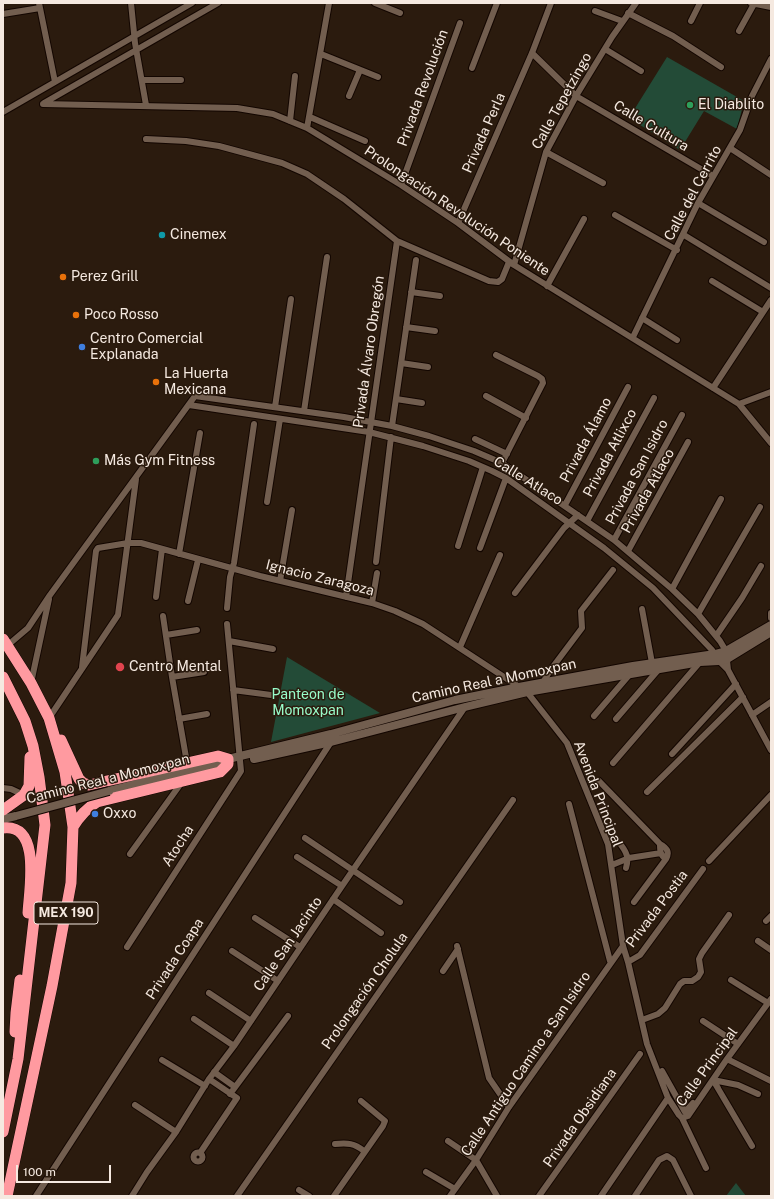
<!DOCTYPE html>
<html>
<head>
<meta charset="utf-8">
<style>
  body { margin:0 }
  #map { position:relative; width:774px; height:1199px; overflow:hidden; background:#2b1b0e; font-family:"Public Sans",sans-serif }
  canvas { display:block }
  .frame { position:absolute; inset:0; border:4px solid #f5e9e0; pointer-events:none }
  .scale { position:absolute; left:16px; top:1165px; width:95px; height:18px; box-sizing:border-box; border:2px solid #f5e9e0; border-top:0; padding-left:5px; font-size:12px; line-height:14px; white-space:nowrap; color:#f5e9e0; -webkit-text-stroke:3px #2b1b0e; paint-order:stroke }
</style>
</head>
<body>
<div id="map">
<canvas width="774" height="1199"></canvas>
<div class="frame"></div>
<div class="scale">100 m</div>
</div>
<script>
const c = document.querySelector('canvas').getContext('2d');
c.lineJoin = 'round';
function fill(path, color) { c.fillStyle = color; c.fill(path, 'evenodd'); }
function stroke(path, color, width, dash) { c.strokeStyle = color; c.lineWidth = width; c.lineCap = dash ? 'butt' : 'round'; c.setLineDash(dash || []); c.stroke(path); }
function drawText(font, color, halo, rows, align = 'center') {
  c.font = font + ' "Public Sans",sans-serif'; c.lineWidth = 3; c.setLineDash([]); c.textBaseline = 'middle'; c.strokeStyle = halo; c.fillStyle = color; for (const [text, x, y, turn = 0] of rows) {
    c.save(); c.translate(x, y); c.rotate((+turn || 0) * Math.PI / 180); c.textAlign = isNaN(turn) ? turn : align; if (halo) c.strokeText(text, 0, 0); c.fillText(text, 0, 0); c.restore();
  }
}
const green = new Path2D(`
  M667,57L744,101L737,129L704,111L680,150L629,118Z
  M287,657L380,713L271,742Z
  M736,1183L746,1196H726Z`);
const street = new Path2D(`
  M39,3L55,82
  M131,3L135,43L146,105
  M375,3L400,13
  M751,3L771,7
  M595,11L622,21
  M628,13L673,36L721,67
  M3,14L40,8
  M691,21L700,3
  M739,31L754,4
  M605,49L641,71
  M532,53L576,96L713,176
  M321,54L378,77
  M472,68L497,3
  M142,80H181
  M349,96L360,70
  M44,103L218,3
  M43,104L237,108L273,114L307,128L401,185L458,223L514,265L739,404L771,443
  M3,112L192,3
  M310,117L365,141
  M290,121L295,76
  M307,128L329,3
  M146,139L186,141L219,146L282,163L307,174L344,199L397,241L489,281L498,282L502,279L509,262
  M730,148L771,175
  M546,152L603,183
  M401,185L460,23
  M698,203L764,242
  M615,215L677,250
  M458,223L532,53L551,3
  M684,235L771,288
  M514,265L546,152L576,96L612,37L636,3
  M712,281L763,312
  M547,286L584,219
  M411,292L440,296
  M642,318L677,340
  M406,327L435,331
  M633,337L698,203L740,130L752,96L771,59
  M496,355L538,376L542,379L543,383L502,463
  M401,363L428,367
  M713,388L771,300
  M486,396L526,418
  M396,399L422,403
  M739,404L771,392
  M189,405L369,432L423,446L469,461L492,471L506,478L604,548L653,588L712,650L719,661L728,670L771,750
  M275,407L291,299
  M304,411L327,257
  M392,426L416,260
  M475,439L507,454
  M267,502L280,419
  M565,505L628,387
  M587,521L654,398
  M614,540L682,415
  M458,546L483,467
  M480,548L506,478
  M628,551L688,442
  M179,554L200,433
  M376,562L391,437
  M280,581L292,510
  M672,589L721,499
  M515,593L564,528L578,515
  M156,597L162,549
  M346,597L397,241
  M188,601L198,560
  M372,603L377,573
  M227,608L230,577L234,563L254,424
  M642,609L652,663
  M771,613V618
  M698,614L760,507
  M163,616L172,677L187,763
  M166,635L197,630
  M716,636L742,598L761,566
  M229,641L273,649
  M8,645L28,628L50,595L195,396L344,417L392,426L429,436L474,451L502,463L614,540L672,589L698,614L720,641L726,651L728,670
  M460,647L500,555
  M82,667L96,551L98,548L128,543H141L260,576L372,603L395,611L423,624L527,692L567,743L608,844L623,946L628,962L647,1044L668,1098L679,1115L682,1118L706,1168
  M172,677L204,672
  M544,681L549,672L582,628L581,611L613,570
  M31,683L49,599
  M233,690L271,695
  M752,715L771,702
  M594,716L630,674
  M49,718L118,615L136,479
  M179,719L207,714
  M616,719L659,669
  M672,754L736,684
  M613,763L700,662
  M599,781L660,844
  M3,788L11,789L24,795
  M647,792L743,697
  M569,804L610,961
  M305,838L400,902
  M660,844C667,848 670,852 666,859C660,855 660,851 660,844Z
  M621,845C627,853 629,858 626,868
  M130,854L182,782
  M297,857L342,886
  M709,861L771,795
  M612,865L629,858L661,853
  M333,899L381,933
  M634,902L666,859
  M255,918L300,947
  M766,921L771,916
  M758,941L771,950
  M457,946L489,1078L509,1107
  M127,947L241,771L227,624
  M232,951L278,981
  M628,962L640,955L703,869
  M443,971L458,949
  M731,980L768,1003
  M209,993L251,1021
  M194,1019L234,1046
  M642,1020L658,1014L665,1008L680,984L684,981H692L698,977L701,972L699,959L702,953L729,915
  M703,1021L738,1044
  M727,1059L771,1081
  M162,1060L205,1086
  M662,1071L685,1112L693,1103
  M214,1072L235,1087
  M713,1080L738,1085L758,1094
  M718,1088L713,1080L752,1146
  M230,1094L288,1016
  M135,1105L176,1132
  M682,1118L688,1116L727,1059L771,999
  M448,1141L476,1160L497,1196
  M335,1144C348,1143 354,1143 364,1151
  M193.5 1157a4.5 4.5 0 1 1 9 0a4.5 4.5 0 1 1-9 0Z
  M200,1153L237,1098L209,1079
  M426,1172L455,1189
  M299,1190L309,1196
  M36,1196L331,742V739
  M132,1196L147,1172L176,1132L209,1079L234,1046L342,886L465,707
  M237,1196L513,800
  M334,1196L383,1126L385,1121L361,1101
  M450,1196L476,1160L509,1107L623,946
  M539,1196L640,1054
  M601,1196L668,1098
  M635,1196L659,1160L667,1156L673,1160L691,1196`);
const secondary = new Path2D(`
  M254,759L331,742L465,707L527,692L700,662L719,661L727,659L771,632
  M109,791L220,763L228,759L331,734L455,700L519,687L633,666L715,654L726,651L771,625
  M3,819L16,816`);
const highway = new Path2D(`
  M3,639L31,683L49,718L65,772L73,827L71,883L52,986L7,1196
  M3,677L25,721L33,746L39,777L45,825L18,1059L3,1132
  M61,740L79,779L83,783L89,785L218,756L228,759V764L220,772L97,802C87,808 79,817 73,827
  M3,810L24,795L29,786L30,757
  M3,828C42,823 29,891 28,913
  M15,1032L16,1013L20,980`);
const secondaryBridge = new Path2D(`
  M16,816L109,791`);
const markers = [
  [690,105,4,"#2e9e5b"],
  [162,235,4,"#0f9aa8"],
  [63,277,4,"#e8710a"],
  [76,315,4,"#e8710a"],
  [82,347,4,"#3f7fe0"],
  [156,382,4,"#e8710a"],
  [96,461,4,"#2e9e5b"],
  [120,667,5,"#e0444e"],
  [95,814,4,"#3f7fe0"]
];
const shields = [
  [66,913,64]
];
const shieldNames = [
  ["MEX 190",66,913]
];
const streetNames = [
  ["Privada Revolución",423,88,-70],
  ["Calle Tepetzingo",562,101,-61],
  ["Calle Cultura",651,126,31],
  ["Privada Perla",484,133,-66],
  ["Calle del Cerrito",693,193,-62],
  ["Prolongación Revolución Poniente",457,211,34],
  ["Privada Álvaro Obregón",369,352,-82],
  ["Privada Álamo",586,440,-62],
  ["Privada Atlixco",610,453,-62],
  ["Privada San Isidro",637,472,-62],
  ["Calle Atlaco",528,481,32],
  ["Privada Atlaco",648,491,-61],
  ["Ignacio Zaragoza",320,578,14],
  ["Camino Real a Momoxpan",494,681,-12],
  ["Camino Real a Momoxpan",108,779,-14],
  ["Avenida Principal",598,794,69],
  ["Atocha",178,846,-57],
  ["Privada Postia",657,909,-53],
  ["Calle San Jacinto",288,944,-56],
  ["Privada Coapa",175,959,-57],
  ["Prolongación Cholula",365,991,-55],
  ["Calle Antiguo Camino a San Isidro",526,1064,-56],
  ["Calle Principal",707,1067,-54],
  ["Privada Obsidiana",580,1118,-55]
];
const poiNames = [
  ["El Diablito",698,105],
  ["Cinemex",170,235],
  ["Perez Grill",71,277],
  ["Poco Rosso",84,315],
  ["Centro Comercial",90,339],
  ["Explanada",90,355],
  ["La Huerta",164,374],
  ["Mexicana",164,390],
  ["Más Gym Fitness",104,461],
  ["Centro Mental",129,667],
  ["Oxxo",103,814]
];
const parkNames = [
  ["Panteon de",308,695],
  ["Momoxpan",308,711]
];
fill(green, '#234b37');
stroke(street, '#130600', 8);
stroke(secondary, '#130600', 10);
stroke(highway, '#130600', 12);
stroke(street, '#725e4f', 6);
stroke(secondary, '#725e4f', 8);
stroke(highway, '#ff9aa0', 11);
stroke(secondaryBridge, '#130600', 10, []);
stroke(secondaryBridge, '#725e4f', 8);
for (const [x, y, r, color] of markers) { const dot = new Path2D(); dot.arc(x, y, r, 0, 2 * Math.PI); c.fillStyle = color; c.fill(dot); stroke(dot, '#2b1b0e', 1.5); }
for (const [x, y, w] of shields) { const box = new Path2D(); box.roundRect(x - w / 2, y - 11, w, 22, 3); c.fillStyle = '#2b1b0e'; c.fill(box); stroke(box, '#f5e9e0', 1); }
drawText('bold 13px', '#f5e9e0', null, shieldNames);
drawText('14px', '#f5e9e0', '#2b1b0e', streetNames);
drawText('14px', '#f5e9e0', '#2b1b0e', poiNames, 'left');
drawText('14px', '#98fbc9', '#2b1b0e', parkNames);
</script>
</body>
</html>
